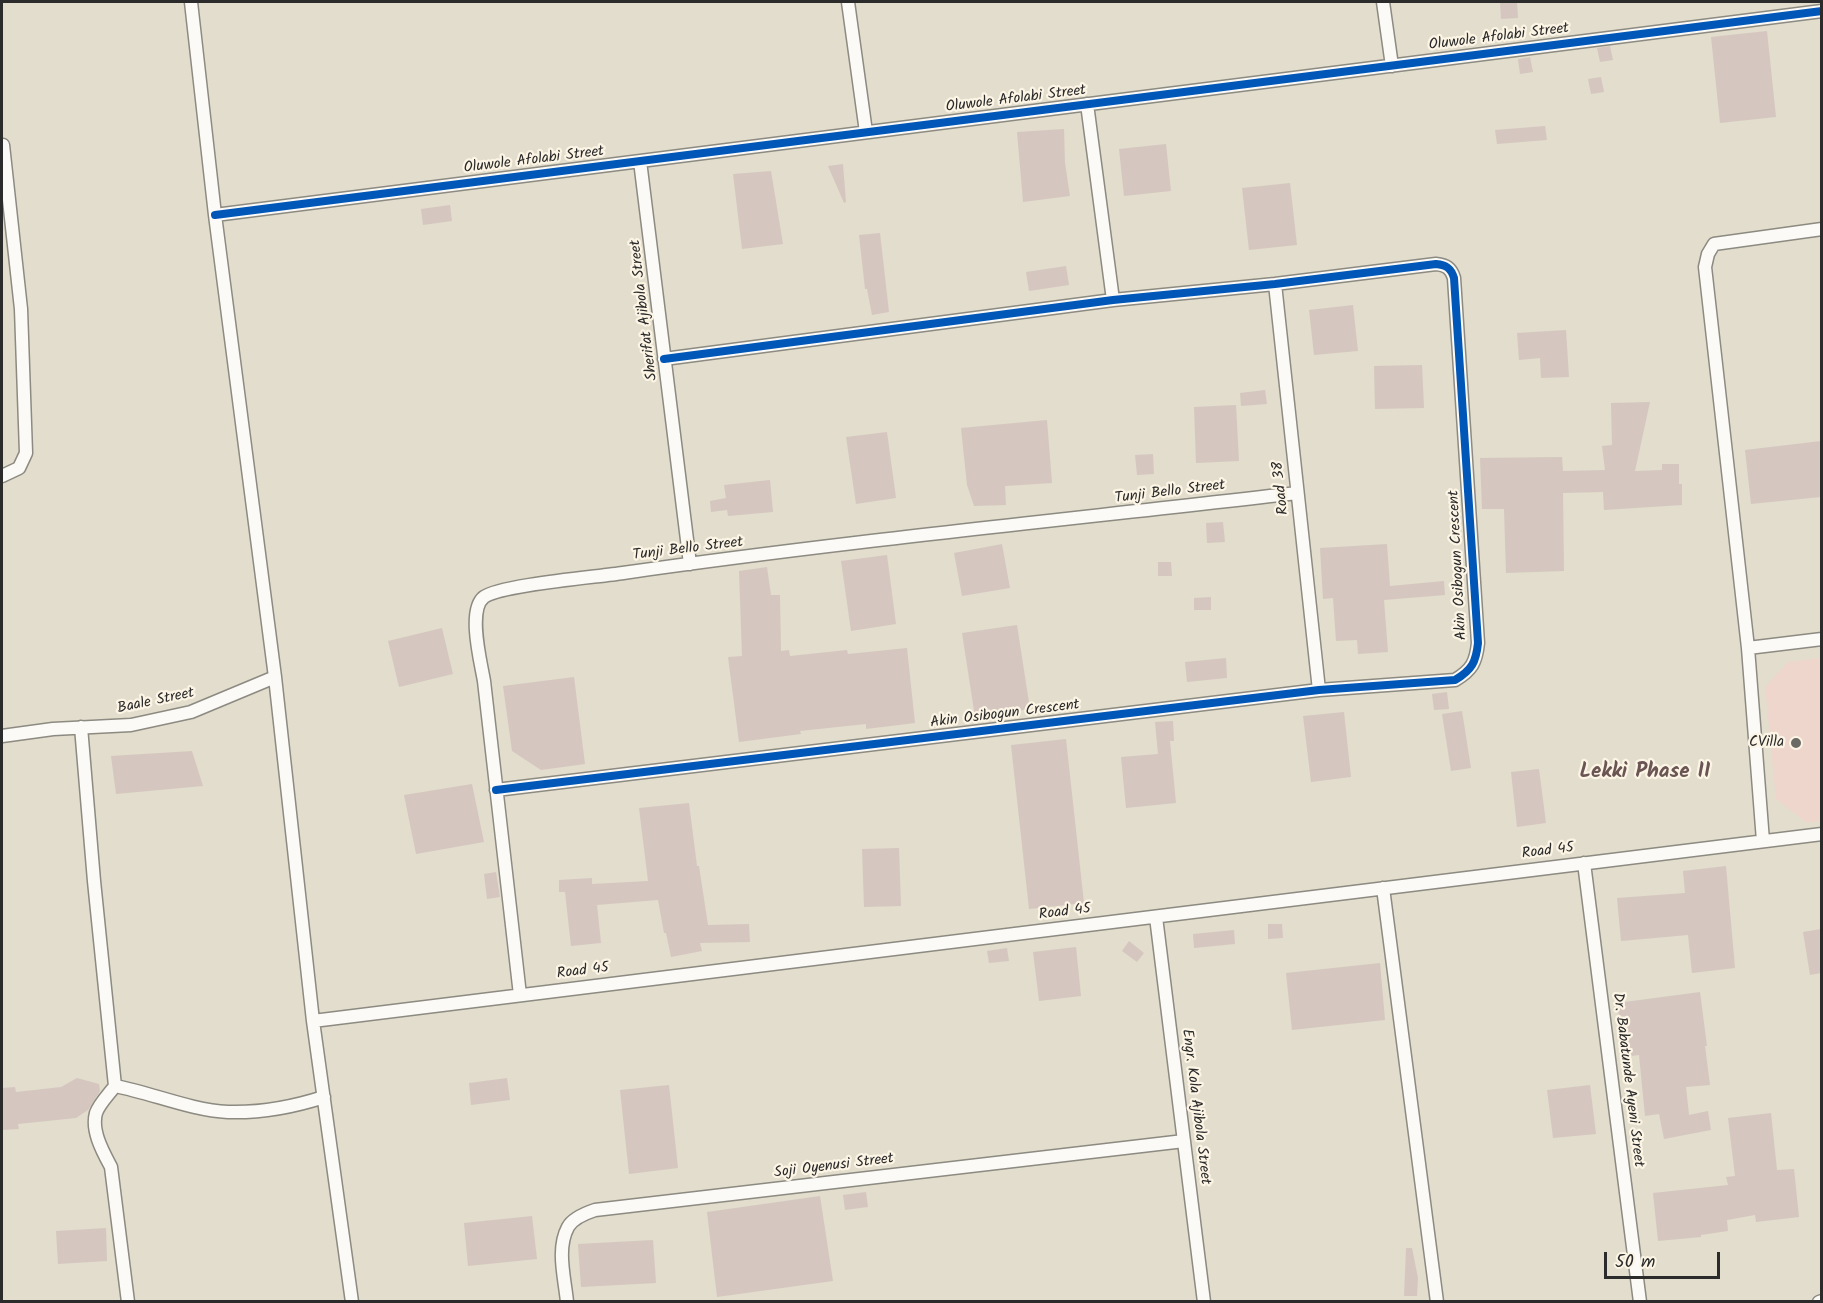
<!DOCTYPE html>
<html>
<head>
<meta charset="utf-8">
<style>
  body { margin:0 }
  #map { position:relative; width:1823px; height:1303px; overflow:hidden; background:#e2ddcc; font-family:Kalam,sans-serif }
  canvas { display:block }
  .frame { position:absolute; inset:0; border:3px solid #2b2b2b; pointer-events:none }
  .scale { position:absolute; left:1604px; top:1252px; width:116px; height:27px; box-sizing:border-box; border:3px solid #2b2b2b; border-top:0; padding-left:8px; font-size:18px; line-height:21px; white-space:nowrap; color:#2b2b2b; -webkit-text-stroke:4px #fcf5e5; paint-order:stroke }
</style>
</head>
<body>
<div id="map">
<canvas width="1823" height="1303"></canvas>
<div class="frame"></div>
<div class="scale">50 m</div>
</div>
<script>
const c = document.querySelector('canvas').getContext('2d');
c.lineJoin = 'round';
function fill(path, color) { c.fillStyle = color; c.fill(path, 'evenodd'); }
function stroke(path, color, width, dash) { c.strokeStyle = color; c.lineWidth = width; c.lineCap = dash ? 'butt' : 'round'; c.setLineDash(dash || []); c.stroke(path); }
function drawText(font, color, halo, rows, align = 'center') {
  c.font = font + ' Kalam,sans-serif'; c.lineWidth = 4.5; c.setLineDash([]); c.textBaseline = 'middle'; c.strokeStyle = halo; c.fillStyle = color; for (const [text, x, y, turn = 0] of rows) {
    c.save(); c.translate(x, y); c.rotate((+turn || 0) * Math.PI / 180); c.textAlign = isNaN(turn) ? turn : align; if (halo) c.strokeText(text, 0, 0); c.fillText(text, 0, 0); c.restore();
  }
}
const built = new Path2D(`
  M1821,658V821L1807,823L1776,799L1765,687L1788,662Z`);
const building = new Path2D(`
  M1500,2H1517L1518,18L1501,19Z
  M1767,31L1776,117L1720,123L1711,37Z
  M1610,46L1613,60L1600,62L1597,48Z
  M1530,57L1533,72L1520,74L1518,59Z
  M1601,77L1604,92L1591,94L1588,79Z
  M1545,126L1547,140L1497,144L1495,130Z
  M1064,129L1065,163L1070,196L1023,202L1017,132Z
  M1166,144L1171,191L1124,196L1119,149Z
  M843,164L846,202L844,203L828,166Z
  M771,171L783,244L742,249L733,174Z
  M1290,183L1297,245L1249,250L1242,188Z
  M450,205L452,221L423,225L421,209Z
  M880,233L889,312L872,315L867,289H865L859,235Z
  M1066,266L1069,285L1029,291L1026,272Z
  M1353,305L1358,351L1314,355L1309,310Z
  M1566,330L1569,377L1541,378L1540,358L1519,360L1517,333Z
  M1422,365L1424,408L1375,409L1374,366Z
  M1265,390L1267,404L1241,406L1240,393Z
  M1650,402L1635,471L1662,470V464H1679V484H1682V505L1604,510L1603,492L1563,493L1564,571L1506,573L1504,509H1482L1480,458L1562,457L1563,471L1605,470L1602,446L1612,445L1611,403Z
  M1236,405L1239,461L1196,463L1194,407Z
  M1047,420L1052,483L1005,486L1006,505L974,506L967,485L961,428Z
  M887,432L896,498L856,504L846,437Z
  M1821,441V497L1751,504L1745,450Z
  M1153,454L1154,474L1137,475L1135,455Z
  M770,480L773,512L728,516L727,510L711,512L710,501L726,498L724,485Z
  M1223,522L1225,542L1207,543L1206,523Z
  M1002,544L1010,588L962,596L954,553Z
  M1387,544L1390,586L1444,581L1445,595L1384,600L1388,652L1358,654L1357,640L1336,641L1333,598L1323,599L1320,548Z
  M887,555L896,624L851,631L841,561Z
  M1158,562H1171L1172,576H1158Z
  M767,567L771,595H780L781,651L789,650L790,656L847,650L848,654L907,648L915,723L866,729V724L800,731L801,734L739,742L728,657L742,656L739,571Z
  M1211,597V610H1194V598Z
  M1017,625L1030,709L975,717L962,633Z
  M442,628L453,674L399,687L388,641Z
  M1226,658L1227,678L1187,682L1185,662Z
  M574,677L585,764L541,770L512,751L503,686Z
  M1447,692L1449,709L1434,710L1432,694Z
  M1462,711L1471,768L1451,771L1442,714Z
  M1344,712L1351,777L1311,782L1303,716Z
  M1173,721L1174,741H1170L1176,803L1126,808L1121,757L1158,754L1155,722Z
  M1066,739L1084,903L1029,909L1011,745Z
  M192,751L203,786L116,794L111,756Z
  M1539,769L1546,823L1517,827L1511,772Z
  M472,784L484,842L416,854L404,795Z
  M689,803L697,866H699L708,925L749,924L750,942L700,943L702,951L671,957L666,933H664L658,900L597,905L601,943L571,946L565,892H559V880L592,878V884L648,881L639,808Z
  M899,848L901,906L864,907L862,849Z
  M1726,866L1735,968L1692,973L1688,935L1621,941L1617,898L1685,893L1683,871Z
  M496,872L500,897L487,899L484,874Z
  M1268,924H1282L1283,938L1268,939Z
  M1821,929V973L1810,975L1803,932Z
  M1234,930L1235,944L1194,948L1193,934Z
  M1129,941L1144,953L1137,962L1122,951Z
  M1076,947L1081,996L1039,1001L1033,952Z
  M1007,948L1009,961L989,963L987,951Z
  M1380,963L1385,1020L1292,1030L1286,973Z
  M1700,992L1707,1046H1705L1710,1085L1686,1087L1689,1115L1708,1111L1711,1130L1664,1139L1659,1114L1645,1116L1639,1055L1625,1057L1617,1003Z
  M77,1078L99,1084L100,1091L88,1110L76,1118L18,1124L19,1129L2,1130V1088L15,1087L16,1092L61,1087Z
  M507,1078L510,1100L471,1105L469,1083Z
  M669,1085L678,1168L629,1174L620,1090Z
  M1590,1085L1596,1134L1553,1138L1547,1090Z
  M1771,1113L1777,1170L1794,1169L1799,1217L1756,1222L1755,1215L1727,1220L1728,1231L1701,1235V1237L1658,1241L1653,1193L1728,1185L1726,1177L1735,1176L1728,1118Z
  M866,1192L868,1207L845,1210L843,1195Z
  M820,1196L833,1281L717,1297L707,1212Z
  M532,1216L537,1259L468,1266L464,1223Z
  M106,1228L107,1261L58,1264L56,1231Z
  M653,1240L656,1283L581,1287L578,1244Z
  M1406,1248H1412L1418,1278L1417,1296H1404Z`);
const street = new Path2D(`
  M191,2L215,215L275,677L313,1021L352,1302
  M848,2L866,132
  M1383,2L1392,66
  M1087,104L1113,300
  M640,161L690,564
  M215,215L1822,11
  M1275,284L1319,690
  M2,476L19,468L26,453L21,309L3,145
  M1748,648L1822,639
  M81,727L94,881L115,1086C152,1093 190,1110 228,1112C260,1113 293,1107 324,1097
  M2,736L53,729L131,725L191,712L275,677
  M496,790L1319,690L1455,680C1472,670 1476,662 1478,643L1454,278C1451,268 1446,265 1436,264L1275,284L1113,300L664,359
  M1763,841L1748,648L1705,267L1708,254L1714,244L1822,229
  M1584,863L1640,1302
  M1383,888L1437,1302
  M1156,917L1204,1302
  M520,995L484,681C481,663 467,610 484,597C500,585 597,577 623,573C847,541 1073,519 1297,493
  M313,1021L1822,834
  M115,1086C109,1094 99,1104 96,1113C91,1131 103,1152 111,1167L128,1302
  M567,1302C565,1279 556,1249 568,1227C573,1218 586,1213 595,1210L1184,1141
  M1819,1302L1822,1301`);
const cycleway = new Path2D(`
  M215,215L1822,11
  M496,790L1319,690L1455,680C1472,670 1476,662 1478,643L1454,278C1451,268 1446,265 1436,264L1275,284L1113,300L664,359`);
const markers = [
  [1796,743,6,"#6b6963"]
];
const streetNames = [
  ["Oluwole Afolabi Street",1499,38,-7],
  ["Oluwole Afolabi Street",1016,100,-7],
  ["Oluwole Afolabi Street",534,161,-7],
  ["Sherifat Ajibola Street",645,310,-97],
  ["Road 38",1282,488,-96],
  ["Tunji Bello Street",1170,493,-7],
  ["Tunji Bello Street",688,550,-7],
  ["Akin Osibogun Crescent",1459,565,-93],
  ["Baale Street",156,702,-12],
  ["Akin Osibogun Crescent",1005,715,-7],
  ["Road 45",1548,852,-7],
  ["Road 45",1065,913,-7],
  ["Road 45",583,972,-7],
  ["Dr. Babatunde Ayeni Street",1627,1080,83],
  ["Engr. Kola Ajibola Street",1195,1107,83],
  ["Soji Oyenusi Street",834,1167,-7]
];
const poiNames = [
  ["CVilla",1784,743]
];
const districtNames = [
  ["Lekki Phase II",1645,773]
];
fill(built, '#eed6cd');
fill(building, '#d5c7bf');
stroke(street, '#8c8a81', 15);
stroke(street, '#fbfaf7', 12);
stroke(cycleway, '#0057b8', 8);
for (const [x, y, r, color] of markers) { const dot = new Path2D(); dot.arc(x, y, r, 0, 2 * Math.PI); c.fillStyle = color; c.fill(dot); stroke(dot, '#fcf5e5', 2); }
drawText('15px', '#2b2b2b', '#fcf5e5', streetNames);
drawText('15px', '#2b2b2b', '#fcf5e5', poiNames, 'right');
drawText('bold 21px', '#6a5554', '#fcf5e5', districtNames);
</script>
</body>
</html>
